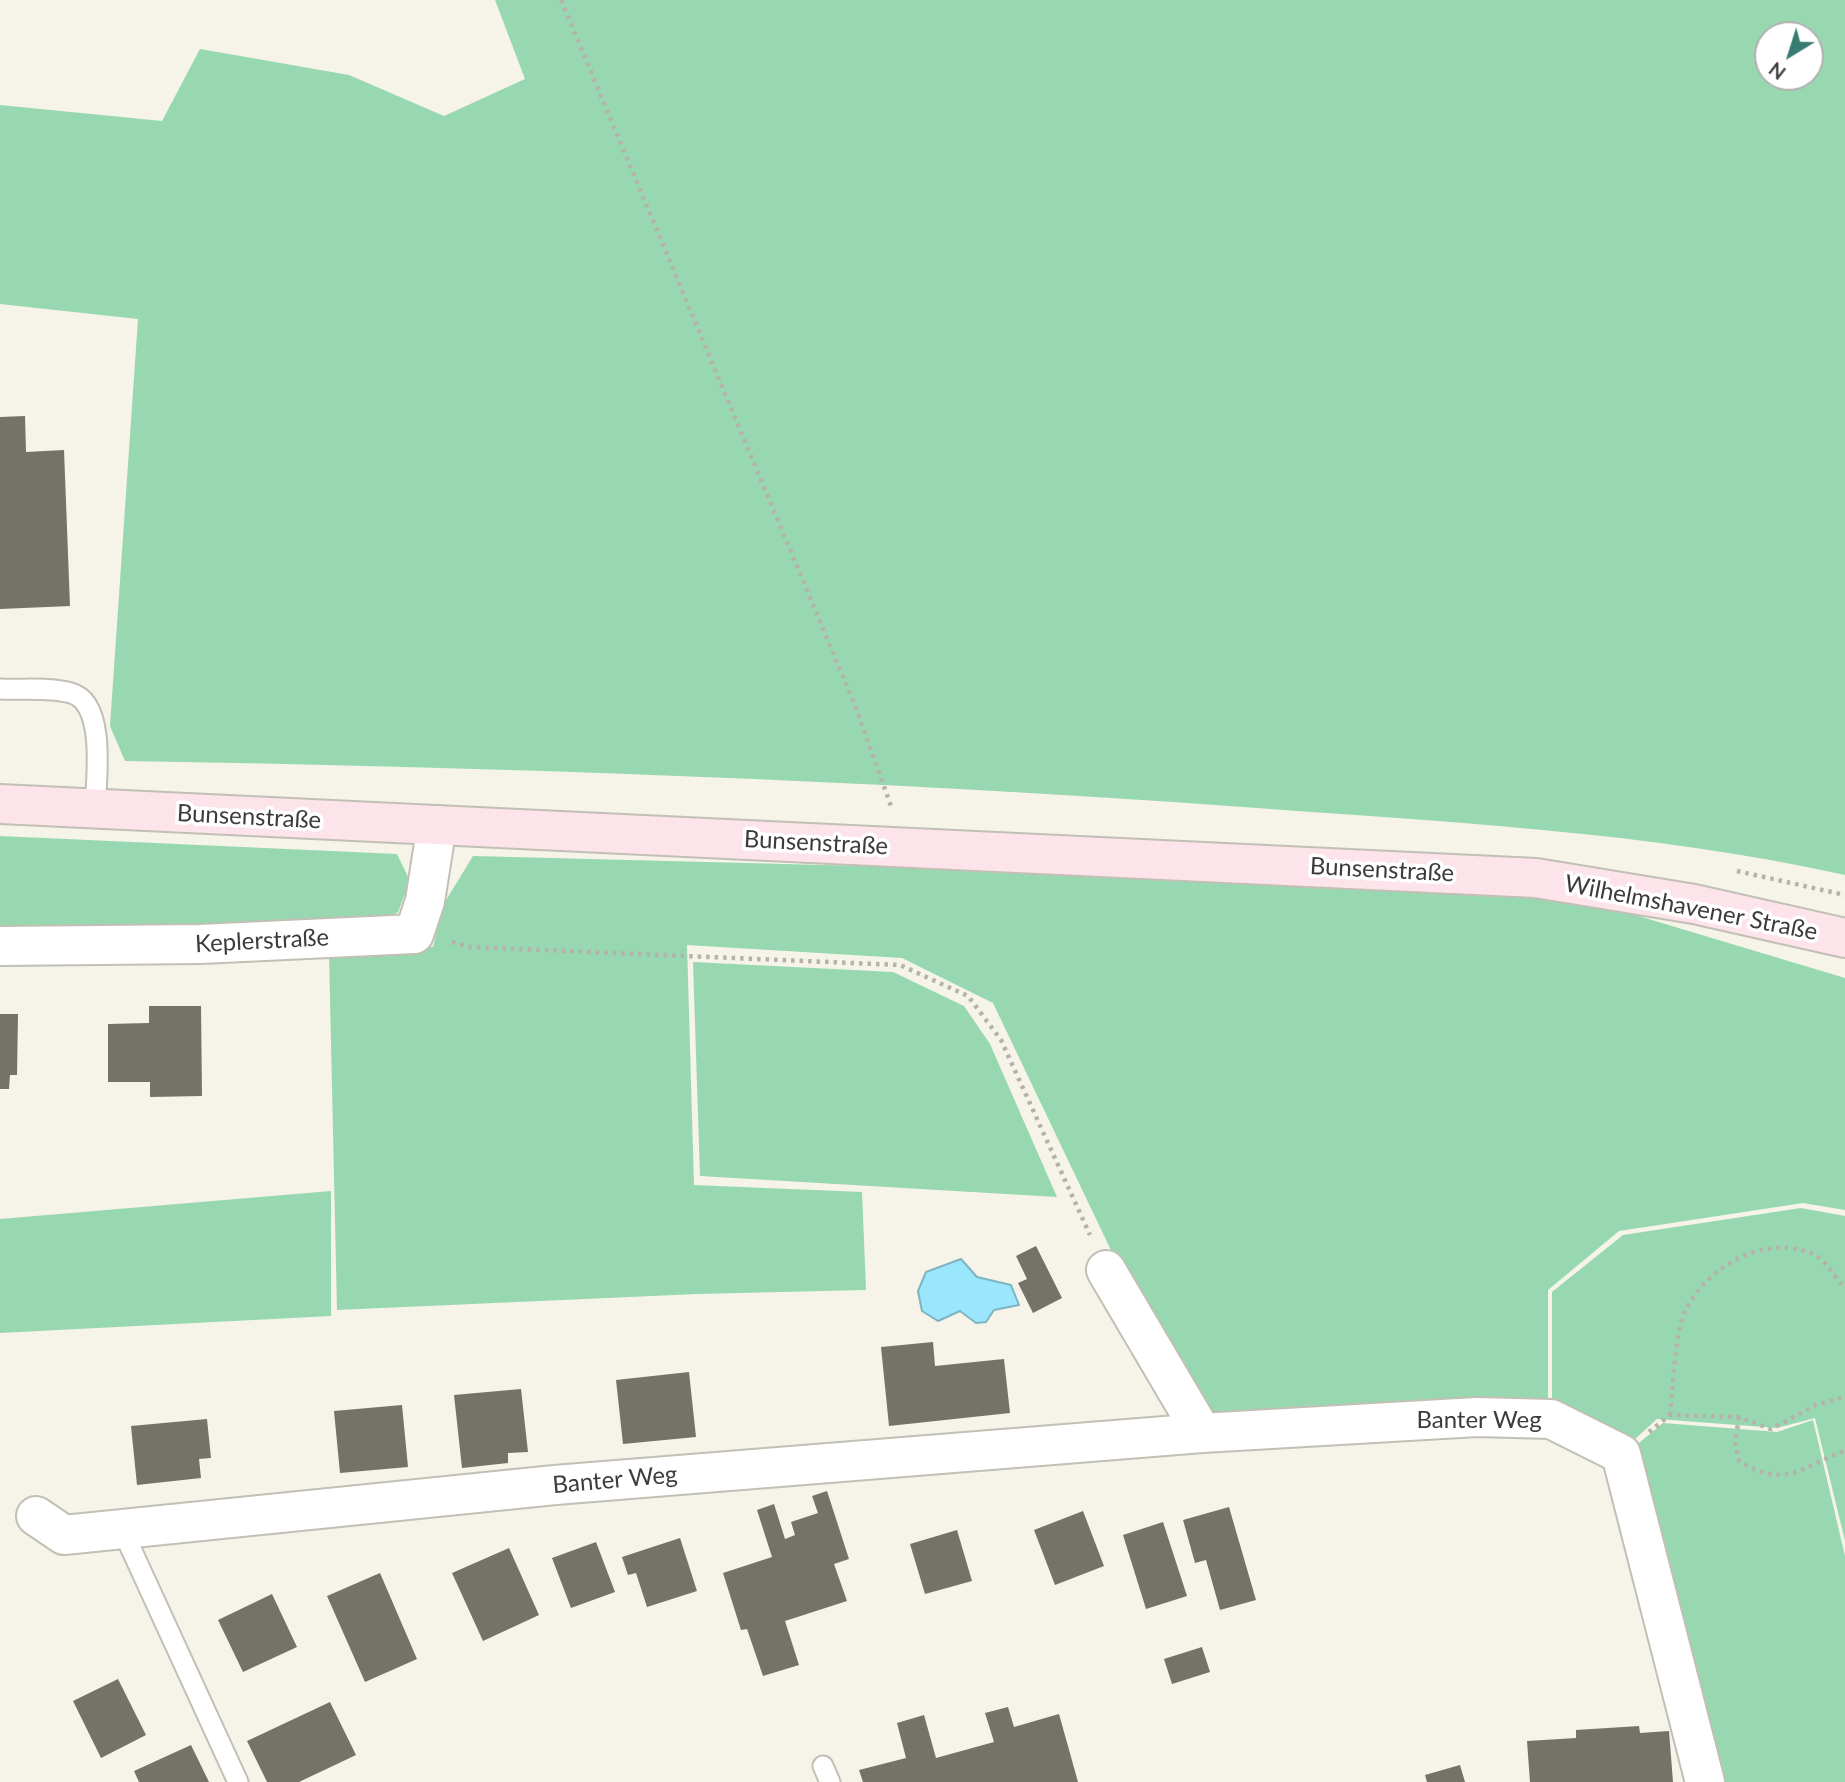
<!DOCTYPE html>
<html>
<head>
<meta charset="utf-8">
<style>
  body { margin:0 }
  #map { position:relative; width:1845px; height:1782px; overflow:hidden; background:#f6f3e9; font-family:Lato,sans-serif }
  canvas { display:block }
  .north { position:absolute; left:1754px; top:21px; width:70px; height:70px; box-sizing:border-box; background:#fff; border:2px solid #b2b1b0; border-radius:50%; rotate:218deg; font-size:19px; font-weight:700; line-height:28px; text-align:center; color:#3e3c39 }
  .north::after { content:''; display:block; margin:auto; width:24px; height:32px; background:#377c72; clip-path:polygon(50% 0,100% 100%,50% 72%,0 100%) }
</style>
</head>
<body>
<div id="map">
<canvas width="1845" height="1782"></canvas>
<div class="north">N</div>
</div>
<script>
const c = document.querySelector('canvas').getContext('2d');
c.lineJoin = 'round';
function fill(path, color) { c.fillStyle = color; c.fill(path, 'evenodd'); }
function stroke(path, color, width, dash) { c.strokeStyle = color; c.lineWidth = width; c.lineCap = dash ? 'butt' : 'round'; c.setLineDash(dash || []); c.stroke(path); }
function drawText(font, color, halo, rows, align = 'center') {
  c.font = font + ' Lato,sans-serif'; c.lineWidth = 7; c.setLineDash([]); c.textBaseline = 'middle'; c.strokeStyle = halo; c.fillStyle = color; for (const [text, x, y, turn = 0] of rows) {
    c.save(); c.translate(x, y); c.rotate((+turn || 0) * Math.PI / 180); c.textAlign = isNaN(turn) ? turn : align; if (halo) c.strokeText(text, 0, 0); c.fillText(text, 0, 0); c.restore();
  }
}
const green = new Path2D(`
  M495,0H1845V875C1647,831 1444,822 1243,807C871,780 498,767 125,761L110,726L138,319L0,304V105L162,121L200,49L349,75L444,116L525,79ZM1768,35H1810V77H1768Z
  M0,836L397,854L410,881L398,912L341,946L433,947L443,905L473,856L901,867L1572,896L1845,978V1210L1803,1203L1619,1231L1548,1290V1412L1204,1413L1119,1267L993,1003L902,958L687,945L694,1185L862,1192L866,1290L697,1294L337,1310L329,953L0,959Z
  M693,962L893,972L964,1006L990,1044L1057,1197L700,1176Z
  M331,1191V1316L0,1333V1219Z
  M1801,1208L1845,1216V1541L1815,1418L1777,1428L1657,1419L1624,1449L1552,1410V1292L1623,1235Z
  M1813,1420L1845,1556V1782H1714L1627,1453L1663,1423L1777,1432Z`);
const water = new Path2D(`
  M961,1259L977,1277L1011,1285L1019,1305L994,1310L986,1322L976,1323L960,1311L938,1321L922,1311L918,1291L926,1272Z`);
const building = new Path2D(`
  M25,416L26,452L64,450L70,606L0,609V417Z
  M149,1006H201L202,1096L150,1097V1082H108V1024L149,1023Z
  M0,1014H18L17,1075H10L9,1089H0Z
  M1036,1246L1062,1298L1033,1313L1018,1283L1027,1279L1016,1256Z
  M933,1342L935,1366L1004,1359L1010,1413L889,1426L881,1347Z
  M689,1372L696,1437L623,1444L616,1380Z
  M521,1389L528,1452L508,1453V1463L462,1468L454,1395Z
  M402,1405L408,1467L340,1473L334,1411Z
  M207,1419L211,1458L199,1459L201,1478L137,1485L131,1426Z
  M827,1491L849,1559L834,1564L847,1601L785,1621L799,1665L763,1676L747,1629L741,1630L723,1573L772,1557L757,1510L774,1504L785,1539L795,1535L791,1522L818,1513L812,1496Z
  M1229,1507L1256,1600L1220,1610L1206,1560L1195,1563L1183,1520Z
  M1083,1511L1104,1566L1055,1585L1034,1530Z
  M1163,1522L1187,1596L1146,1609L1123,1535Z
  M957,1530L972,1581L925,1594L910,1544Z
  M680,1538L697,1591L647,1607L636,1573L628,1575L622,1557Z
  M596,1542L615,1592L571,1608L552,1558Z
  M509,1548L539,1615L483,1641L452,1573Z
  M380,1573L417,1659L365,1682L327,1596Z
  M272,1594L297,1647L243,1672L218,1620Z
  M1202,1647L1210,1672L1172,1684L1164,1659Z
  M118,1679L146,1735L101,1758L73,1701Z
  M330,1702L356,1755L299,1782H267L247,1741Z
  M1008,1707L1014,1727L1059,1714L1078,1782H863L859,1770L906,1758L897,1723L924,1715L936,1758L994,1742L985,1713Z
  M1639,1726L1640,1733L1669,1731L1673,1782H1530L1527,1741L1576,1738V1730Z
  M191,1745L209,1782H139L134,1771Z
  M1460,1765L1465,1782H1427L1425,1775Z`);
const path = new Path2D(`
  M561,0L856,708L892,809
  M1737,871L1845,895
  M452,942L471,947L900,965L968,996L1001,1040L1090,1235
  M1670,1415C1673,1390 1675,1329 1686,1309C1710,1265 1764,1234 1813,1254C1824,1258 1834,1276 1842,1285
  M1739,1417L1735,1443L1739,1461C1786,1490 1800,1467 1845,1451
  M1649,1432L1670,1415L1739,1417L1771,1429L1816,1405L1845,1397`);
const lane = new Path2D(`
  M0,689C22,690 51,687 71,693C107,703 96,781 95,810
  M121,1527L238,1782
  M823,1766L830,1782`);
const street = new Path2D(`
  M0,946L201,944L414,934L425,901L437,825
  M1106,1270L1202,1433
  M36,1516L64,1535L555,1485L1202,1433L1477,1417L1551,1419L1621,1454L1705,1782`);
const secondary = new Path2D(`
  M0,804L1536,878L1694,904L1845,938`);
const streetNames = [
  ["Bunsenstraße",249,817,3],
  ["Bunsenstraße",816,843,3],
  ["Bunsenstraße",1382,870,3],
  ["Wilhelmshavener Straße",1691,908,11],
  ["Keplerstraße",262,941,-3],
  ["Banter Weg",1479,1420],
  ["Banter Weg",615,1480,-5]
];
fill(green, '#97d8b0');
fill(water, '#9ae7fd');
stroke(water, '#7eb4c2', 2);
fill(building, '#75726a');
stroke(lane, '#c2bfb5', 23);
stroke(street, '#c2bfb5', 42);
stroke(secondary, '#c2bfb5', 42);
stroke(path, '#b4b2aa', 4.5, [3.5, 5]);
stroke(lane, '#fff', 19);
stroke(street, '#fff', 38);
stroke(secondary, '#fce4ea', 38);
drawText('24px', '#3e3c39', '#fff', streetNames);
</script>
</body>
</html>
